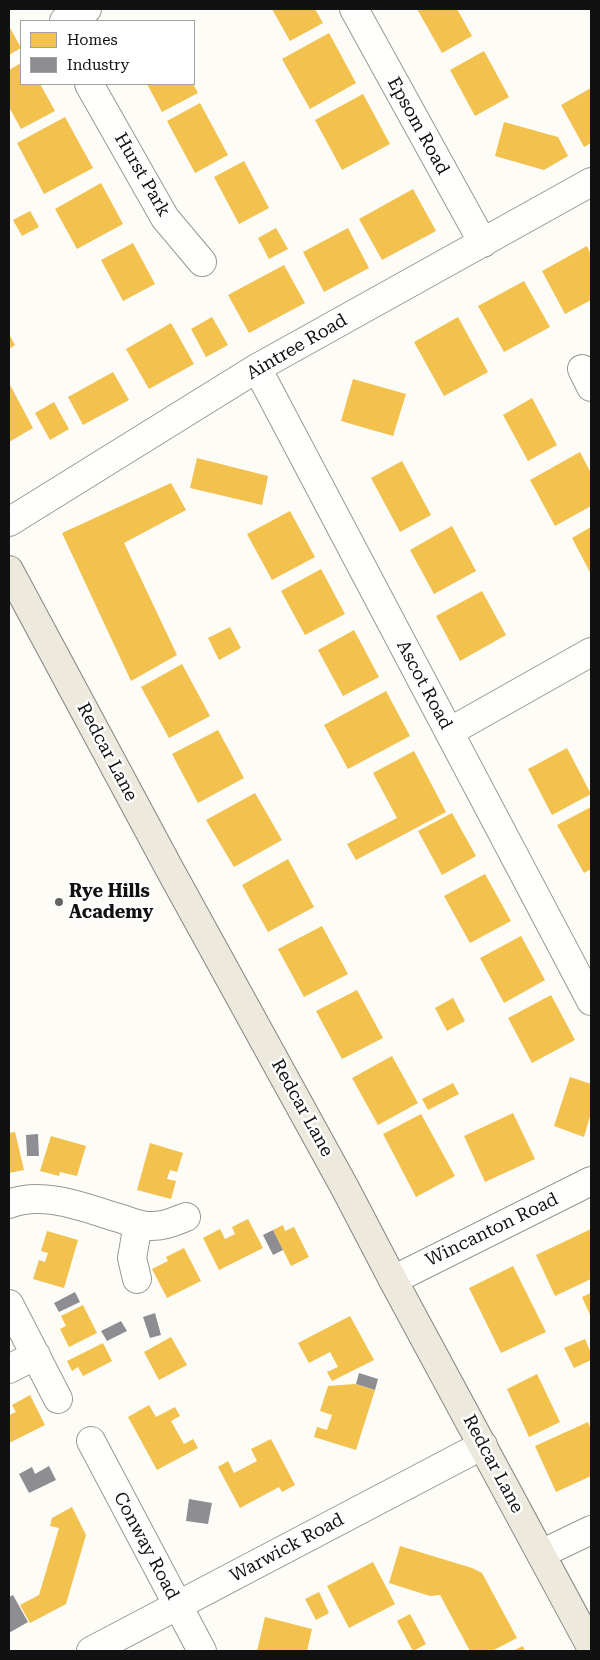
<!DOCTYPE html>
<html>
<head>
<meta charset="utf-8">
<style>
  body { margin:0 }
  #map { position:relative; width:600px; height:1660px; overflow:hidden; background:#fdfcf7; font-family:"Roboto Serif",serif }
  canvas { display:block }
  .frame { position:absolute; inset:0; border:10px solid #111; pointer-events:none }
  .legend { position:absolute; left:20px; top:20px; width:175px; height:65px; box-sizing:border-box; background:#fff; border:1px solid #a0a0a0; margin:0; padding:6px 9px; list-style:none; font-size:15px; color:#111 }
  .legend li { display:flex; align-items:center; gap:10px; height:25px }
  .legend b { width:25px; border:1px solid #a0a0a0 }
</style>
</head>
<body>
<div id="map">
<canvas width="600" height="1660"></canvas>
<div class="frame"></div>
<ul class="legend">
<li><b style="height:14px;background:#f2c14e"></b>Homes</li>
<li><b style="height:14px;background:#8d8d92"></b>Industry</li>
</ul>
</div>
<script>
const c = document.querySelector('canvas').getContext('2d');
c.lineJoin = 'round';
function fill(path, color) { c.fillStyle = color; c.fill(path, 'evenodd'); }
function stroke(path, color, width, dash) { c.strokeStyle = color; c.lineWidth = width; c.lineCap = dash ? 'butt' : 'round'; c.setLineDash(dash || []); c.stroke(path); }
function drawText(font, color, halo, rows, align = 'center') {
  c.font = font + ' "Roboto Serif",serif'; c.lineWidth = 5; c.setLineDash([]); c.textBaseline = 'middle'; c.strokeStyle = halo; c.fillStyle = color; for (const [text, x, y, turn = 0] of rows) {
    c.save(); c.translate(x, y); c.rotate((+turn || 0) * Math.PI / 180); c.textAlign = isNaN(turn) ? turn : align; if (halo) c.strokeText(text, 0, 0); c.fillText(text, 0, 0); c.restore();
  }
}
const homes = new Path2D(`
  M272,9H315L323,23L290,41Z
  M417,9H457L472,36L442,53Z
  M9,26L21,48L9,55Z
  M329,33L356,83L310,109L282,59Z
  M484,51L509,97L475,116L450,70Z
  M21,63V84H40L55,111L21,129L9,107V70Z
  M147,84H193L198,93L162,112Z
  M591,88V143L584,147L561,105Z
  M363,94L390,144L342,170L315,120Z
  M200,103L228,155L195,173L167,121Z
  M65,117L93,168L44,194L17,143Z
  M504,122L558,137L568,156L544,170L495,156Z
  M244,161L269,208L239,224L214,177Z
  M101,183L123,224L77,249L55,209Z
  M413,189L436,231L382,260L359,219Z
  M30,211L39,227L22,236L13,220Z
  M276,228L288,249L269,259L258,238Z
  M348,228L369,268L324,292L303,252Z
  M133,243L155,284L123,301L101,260Z
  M587,246L591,255V300L565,314L542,271Z
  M284,265L305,303L249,333L228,295Z
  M524,281L550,327L504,352L478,306Z
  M212,317L228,345L206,357L191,329Z
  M458,317L488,372L444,396L414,342Z
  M171,323L194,364L149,389L126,349Z
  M9,334L15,345L9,349Z
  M113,372L129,400L83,425L68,397Z
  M353,379L406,394L393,436L341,421Z
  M9,383L33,428L9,442Z
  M532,398L557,445L528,461L503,415Z
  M54,402L69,429L50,440L35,413Z
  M580,452L591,473V506L555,526L530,480Z
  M197,458L268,476L262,505L190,488Z
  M402,461L431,515L400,532L371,478Z
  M171,483L186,510L124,543L177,655L131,681L62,533Z
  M290,511L315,557L272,580L247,534Z
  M452,526L476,571L434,594L410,550Z
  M591,527V574L572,538Z
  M321,569L345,614L305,635L281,591Z
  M482,591L506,635L460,661L436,616Z
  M230,627L241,648L219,660L208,638Z
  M354,630L379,677L343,696L318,650Z
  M182,664L210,716L169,738L141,687Z
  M386,691L410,736L348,769L324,725Z
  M218,730L244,778L198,803L172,754Z
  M567,748L591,794L552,815L528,769Z
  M414,751L446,812L356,860L347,844L397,818L373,773Z
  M255,793L282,840L234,867L206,820Z
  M591,807V869L584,873L557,825Z
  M452,813L476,856L442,875L418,831Z
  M288,859L314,907L268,932L242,885Z
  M485,874L511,921L470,943L444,896Z
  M322,926L348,974L304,997L278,949Z
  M521,936L545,980L504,1003L480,958Z
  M357,990L383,1038L342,1059L316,1011Z
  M551,995L575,1040L532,1063L508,1018Z
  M453,998L465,1021L447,1031L435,1008Z
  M392,1056L418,1103L378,1125L352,1078Z
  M570,1077L591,1084V1113L584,1137L554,1126Z
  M453,1083L459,1094L428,1110L422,1099Z
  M513,1113L535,1159L485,1182L464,1136Z
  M421,1114L455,1176L416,1197L383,1134Z
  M15,1132L24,1170L9,1173V1133Z
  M51,1136L86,1146L77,1176L60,1172L59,1176L40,1171Z
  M150,1143L183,1153L177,1172L170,1170L167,1179L176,1181L171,1199L137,1190Z
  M248,1219L263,1248L219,1270L203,1238L220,1229L225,1239L235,1234L232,1227Z
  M283,1225L285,1231L294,1227L309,1257L291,1266L273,1230Z
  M591,1229V1279L555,1296L536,1255Z
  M47,1231L78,1240L64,1288L33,1279L39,1260L45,1262L48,1253L41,1251Z
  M184,1248L201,1281L167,1298L152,1269L168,1261L166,1257Z
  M513,1266L546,1332L501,1353L469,1288Z
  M591,1293V1317L582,1297Z
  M83,1305L97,1333L69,1347L60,1329L66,1326L61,1316Z
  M350,1316L374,1360L332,1381L327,1372L338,1367L330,1352L309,1363L298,1343Z
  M171,1337L187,1365L159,1380L144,1352Z
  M585,1339L591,1353V1360L574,1368L564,1348Z
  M103,1343L112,1361L83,1376L78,1367L72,1371L67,1361Z
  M537,1374L560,1422L529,1437L507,1389Z
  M355,1384L375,1390L356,1450L314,1437L317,1427L327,1430L332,1415L320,1411L328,1386Z
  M30,1395L45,1425L9,1443V1415L16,1412L12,1405Z
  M149,1405L156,1417L175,1407L180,1416L171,1421L184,1444L193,1439L198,1448L157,1470L128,1417Z
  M588,1422L591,1430V1476L556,1492L535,1446Z
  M271,1439L295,1485L282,1492L279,1487L240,1508L218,1467L228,1461L234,1473L257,1461L251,1449Z
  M72,1507L86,1535L66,1604L30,1623L20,1605L39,1595L59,1528L50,1526L52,1518Z
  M400,1546L472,1568L482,1573L517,1638L492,1651H470L440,1595L430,1596L389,1583Z
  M373,1562L395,1604L349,1628L327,1586Z
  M319,1592L329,1613L316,1620L305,1599Z
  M410,1614L426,1644L413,1651L397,1621Z
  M265,1617L312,1629L307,1651H257Z
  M523,1646L525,1651H513Z`);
const industry = new Path2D(`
  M38,1134L39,1156H27L26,1135Z
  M273,1230L283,1250L273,1255L263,1235Z
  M75,1292L80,1302L59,1312L54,1303Z
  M155,1313L161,1335L150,1338L143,1317Z
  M121,1321L127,1331L107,1341L101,1331Z
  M359,1373L378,1379L375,1390L356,1384Z
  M49,1466L56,1480L29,1493L19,1474L32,1467L35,1474Z
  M189,1499L212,1503L208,1524L186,1521Z
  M13,1595L28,1622L9,1633V1597Z`);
const minor = new Path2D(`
  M354,9L483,243
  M64,21L87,9
  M89,84L165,218L202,262
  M257,368L591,1001
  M582,369L591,387
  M9,522L257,368L591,182
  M449,732L591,652
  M9,1204C45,1190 87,1209 122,1219C130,1222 140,1226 148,1226C162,1227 173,1222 186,1217
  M137,1279L132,1258L138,1224
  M393,1280L591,1181
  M9,1304L58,1399
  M9,1369L36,1355
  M91,1441L202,1651
  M541,1554L591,1530
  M91,1651L483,1445`);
const major = new Path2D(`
  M9,570L169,868L345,1188L393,1280L591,1647`);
const markers = [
  [59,902,5,"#646362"]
];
const streetNames = [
  ["Epsom Road",418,126,61],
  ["Hurst Park",142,175,60],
  ["Aintree Road",297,347,-30],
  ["Ascot Road",424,685,62],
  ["Redcar Lane",107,752,62],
  ["Redcar Lane",302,1108,61],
  ["Wincanton Road",492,1230,-26],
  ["Redcar Lane",493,1464,62],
  ["Conway Road",146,1546,62],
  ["Warwick Road",287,1548,-28]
];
const poiNames = [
  ["Rye Hills",69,892],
  ["Academy",69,913]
];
fill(homes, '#f2c14e');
fill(industry, '#8d8d92');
stroke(minor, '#979795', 30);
stroke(major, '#858482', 30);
stroke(minor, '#fffffe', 28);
stroke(major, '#ede9dc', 28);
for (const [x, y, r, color] of markers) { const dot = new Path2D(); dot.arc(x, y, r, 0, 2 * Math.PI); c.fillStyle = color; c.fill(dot); stroke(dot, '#fff', 2); }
drawText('18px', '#111', '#fff', streetNames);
drawText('bold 18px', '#111', '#fff', poiNames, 'left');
</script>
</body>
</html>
